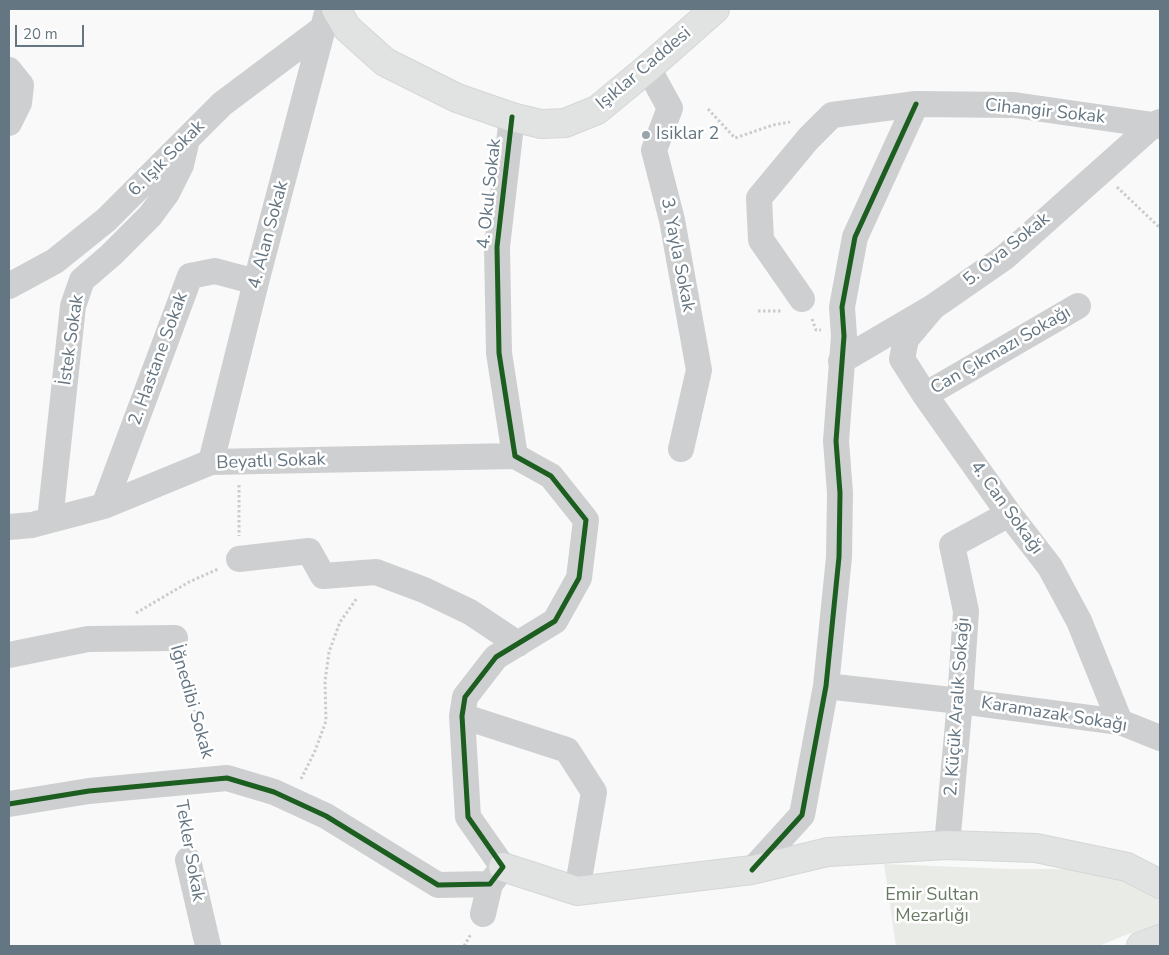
<!DOCTYPE html>
<html>
<head>
<meta charset="utf-8">
<style>
  body { margin:0 }
  #map { position:relative; width:1169px; height:955px; overflow:hidden; background:#f9f9f9; font-family:"Nunito Sans",sans-serif }
  canvas { display:block }
  .frame { position:absolute; inset:0; border:10px solid #657683; pointer-events:none }
  .scale { position:absolute; left:15px; top:25px; width:69px; height:22px; box-sizing:border-box; border:2px solid #657683; border-top:0; padding-left:6px; font-size:15px; line-height:18px; white-space:nowrap; color:#657683; -webkit-text-stroke:4px #fff; paint-order:stroke }
</style>
</head>
<body>
<div id="map">
<canvas width="1169" height="955"></canvas>
<div class="frame"></div>
<div class="scale">20 m</div>
</div>
<script>
const c = document.querySelector('canvas').getContext('2d');
c.lineJoin = 'round';
function fill(path, color) { c.fillStyle = color; c.fill(path, 'evenodd'); }
function stroke(path, color, width, dash) { c.strokeStyle = color; c.lineWidth = width; c.lineCap = dash ? 'butt' : 'round'; c.setLineDash(dash || []); c.stroke(path); }
function drawText(font, color, halo, rows, align = 'center') {
  c.font = font + ' "Nunito Sans",sans-serif'; c.lineWidth = 5; c.setLineDash([]); c.textBaseline = 'middle'; c.strokeStyle = halo; c.fillStyle = color; for (const [text, x, y, turn = 0] of rows) {
    c.save(); c.translate(x, y); c.rotate((+turn || 0) * Math.PI / 180); c.textAlign = isNaN(turn) ? turn : align; if (halo) c.strokeText(text, 0, 0); c.fillText(text, 0, 0); c.restore();
  }
}
const green = new Path2D(`
  M884,864L1010,869H1082L1123,877L1160,892V924L1123,936L1099,946H896Z`);
const path = new Path2D(`
  M708,109L735,138L773,125L790,122
  M1117,187L1160,228
  M758,311H782
  M812,319L816,330H821
  M239,485V536
  M136,613L189,582L218,569
  M181,662L207,757
  M301,779L315,751L326,721L325,681L329,652L340,622L357,598
  M179,806L184,837
  M464,946L471,934`);
const minor = new Path2D(`
  M648,68L670,108L654,150L672,220L699,370L681,449
  M9,70L21,85L19,103L9,123
  M9,286L55,261L106,220L222,104L322,29
  M802,299L761,240L759,198L808,139L832,115L916,104L1014,105L1160,126
  M933,307L906,339L902,359L925,395L1009,514L1050,567L1079,621L1120,722
  M841,361L933,307L1005,257L1153,125L1160,122
  M925,395L1078,306
  M211,462L256,282L328,9
  M104,506L190,276L215,271L256,282
  M50,520L73,306L82,280L111,255L150,216L167,193L181,165L187,139
  M9,527L32,525L104,506L211,462L515,456
  M239,559L309,551L323,576L376,572L424,590L470,612L518,644
  M9,655L88,639L175,638
  M826,686L960,701L1120,722L1160,738
  M462,716L567,750L594,792L577,891
  M9,804L89,791L227,778L274,792L326,816L438,885L490,884L503,867L468,817L462,716L465,697L496,657L555,621L579,578L586,520L551,476L515,456L499,353L497,247L512,117
  M947,845L960,701L966,611L952,545L1009,514
  M188,860L208,946
  M752,870L802,815L826,686L839,557L840,493L836,441L844,336L842,307L855,237L916,104
  M483,914L490,884`);
const secondary = new Path2D(`
  M336,9L347,28L385,62L457,98L512,117L541,124L565,123L597,110L648,68L715,9
  M503,867L577,891L752,870L828,852L947,845L1036,848L1127,867L1160,884
  M1141,946L1160,939`);
const cycleway = new Path2D(`
  M9,804L89,791L227,778L274,792L326,816L438,885L490,884L503,867L468,817L462,716L465,697L496,657L555,621L579,578L586,520L551,476L515,456L499,353L497,247L512,117
  M752,870L802,815L826,686L839,557L840,493L836,441L844,336L842,307L855,237L916,104`);
const markers = [
  [646,135,5,"#99a4ac"]
];
const streetNames = [
  ["Işıklar Caddesi",644,69,-40],
  ["Cihangir Sokak",1045,112,6],
  ["6. Işık Sokak",167,159,-45],
  ["4. Okul Sokak",490,194,-84],
  ["4. Alan Sokak",269,235,-75],
  ["5. Ova Sokak",1007,250,-39],
  ["3. Yayla Sokak",677,255,79],
  ["İstek Sokak",72,340,-82],
  ["Can Çıkmazı Sokağı",1001,351,-30],
  ["2. Hastane Sokak",159,359,-70],
  ["Beyatlı Sokak",271,462,-2],
  ["4. Can Sokağı",1006,508,54],
  ["İğnedibi Sokak",191,702,74],
  ["2. Küçük Aralık Sokağı",958,707,-86],
  ["Karamazak Sokağı",1054,715,9],
  ["Tekler Sokak",189,851,80]
];
const poiNames = [
  ["Isiklar 2",656,135]
];
const parkNames = [
  ["Emir Sultan",932,896],
  ["Mezarlığı",932,917]
];
fill(green, '#e8ebe6');
stroke(secondary, '#d5d6d7', 30);
stroke(path, '#cbcccd', 3, [2.5, 2.5]);
stroke(minor, '#cecfd0', 26);
stroke(secondary, '#e1e2e2', 28);
stroke(cycleway, '#1b5e20', 5);
for (const [x, y, r, color] of markers) { const dot = new Path2D(); dot.arc(x, y, r, 0, 2 * Math.PI); c.fillStyle = color; c.fill(dot); stroke(dot, '#fff', 2); }
drawText('18px', '#657683', '#fff', streetNames);
drawText('18px', '#657683', '#fff', poiNames, 'left');
drawText('18px', '#687a64', '#fff', parkNames);
</script>
</body>
</html>
